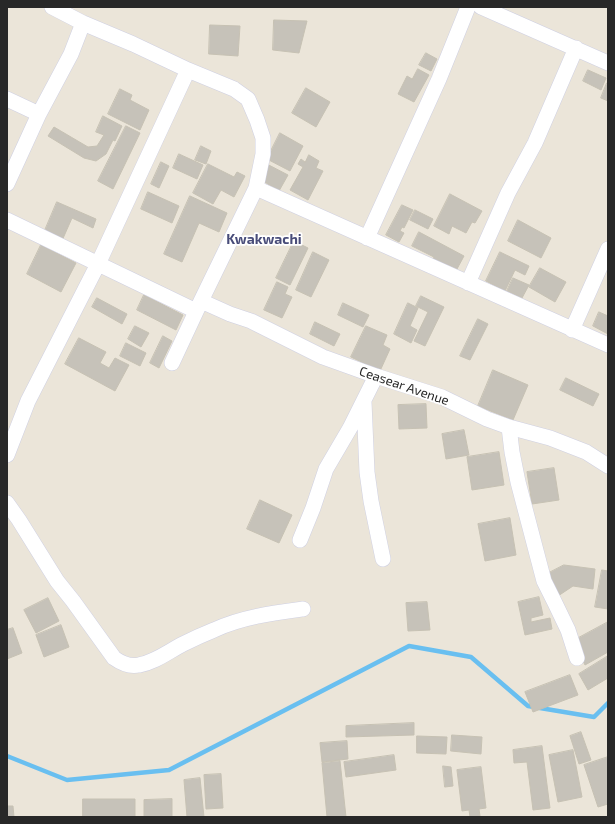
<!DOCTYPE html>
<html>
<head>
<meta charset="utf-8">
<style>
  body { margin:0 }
  #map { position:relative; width:615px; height:824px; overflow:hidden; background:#ebe5d9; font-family:"Exo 2",sans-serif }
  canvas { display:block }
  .frame { position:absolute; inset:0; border:8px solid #282828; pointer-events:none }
</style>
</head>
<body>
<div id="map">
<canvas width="615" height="824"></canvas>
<div class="frame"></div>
</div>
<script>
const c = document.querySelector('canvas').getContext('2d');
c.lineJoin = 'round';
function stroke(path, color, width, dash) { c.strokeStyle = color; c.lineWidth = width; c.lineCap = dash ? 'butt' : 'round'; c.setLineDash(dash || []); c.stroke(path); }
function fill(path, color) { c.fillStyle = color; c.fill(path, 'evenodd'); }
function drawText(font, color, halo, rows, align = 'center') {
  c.font = font + ' "Exo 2",sans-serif'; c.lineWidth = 3.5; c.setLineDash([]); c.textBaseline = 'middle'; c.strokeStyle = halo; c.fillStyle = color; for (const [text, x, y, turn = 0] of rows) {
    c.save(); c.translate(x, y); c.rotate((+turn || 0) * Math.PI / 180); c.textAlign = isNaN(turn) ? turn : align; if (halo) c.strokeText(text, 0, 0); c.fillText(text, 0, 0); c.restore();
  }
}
const stream = new Path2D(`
  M7,756L67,780L169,770L409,646L471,657L528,706L594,717L608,703`);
const building = new Path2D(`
  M274,20L307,21L299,53L273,50Z
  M210,25L240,26L238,56L209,54Z
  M426,53L437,59L431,71L419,65Z
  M418,69L429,75L414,102L398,94L407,76L412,79Z
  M588,70L606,78L601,90L583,81Z
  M607,83H608V101L601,98Z
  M306,88L330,102L316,127L292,113Z
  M120,89L132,95L130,100L149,110L140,130L108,114Z
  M103,116L122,126L115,141L113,140L106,154L96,161L84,158L48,136L54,127L88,147L97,146L104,135L96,132Z
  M126,126L140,133L113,189L98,181Z
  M280,133L303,146L290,171L267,159Z
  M201,146L211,151L206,164L195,160Z
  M179,154L203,165L197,179L173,168Z
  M309,155L319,161L316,168L323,171L308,200L290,190L303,167L298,164L301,159L305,162Z
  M161,162L169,166L159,188L151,184Z
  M263,162L288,175L279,191L260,179Z
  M208,164L234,177L237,172L245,176L234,197L221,190L213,204L193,193Z
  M148,192L179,206L172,223L141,209Z
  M450,194L482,211L475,223L472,222L466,233L452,226L449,234L434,226Z
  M190,196L227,213L219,232L199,223L182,262L164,254Z
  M57,202L96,219L93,228L72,218L61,243L43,235Z
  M402,205L413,210L404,228L402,227L400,231L404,233L399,242L386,235Z
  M415,210L433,219L428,229L410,220Z
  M518,220L551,238L541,258L508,241Z
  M419,232L464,256L457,269L448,265L446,269L432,262L434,257L412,246Z
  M294,241L308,248L290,285L276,278Z
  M41,245L76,263L61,292L27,274Z
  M313,252L329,260L311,297L296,290Z
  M500,252L529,266L525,275L515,270L505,291L486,281Z
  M540,268L566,282L555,302L529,287Z
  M513,278L529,285L522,298L507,291Z
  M277,282L288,287L285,294L292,297L282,318L264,310Z
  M144,295L183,315L176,330L137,310Z
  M421,296L444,307L425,346L414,341L428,312L416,306Z
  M97,298L127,314L122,324L92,307Z
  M343,303L369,315L363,327L338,315Z
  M408,303L418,308L410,326L417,330L411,343L394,334Z
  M599,312L608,316V334L593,326Z
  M478,319L488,324L470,360L460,356Z
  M315,322L340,334L334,346L310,334Z
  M135,326L149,333L141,347L128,339Z
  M366,326L387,335L383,345L390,349L380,371L351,357Z
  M163,336L172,341L159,368L150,363Z
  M79,338L106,352L100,363L109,368L115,358L129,365L115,391L65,364Z
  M126,343L146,353L140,366L120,356Z
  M493,370L528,385L513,420L478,406Z
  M566,378L599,394L593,406L560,390Z
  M426,404L427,428L399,429L398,405Z
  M464,430L469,455L446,459L442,434Z
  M499,452L504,485L472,490L467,457Z
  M554,468L559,500L532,504L527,472Z
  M260,500L292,515L279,543L247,529Z
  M510,518L516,555L485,561L478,524Z
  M564,565L595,569L593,589L573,586L555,598L545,575Z
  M602,570L608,571V609L595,607Z
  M539,597L543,615L531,618V622L550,618L552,629L525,635L518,602Z
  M48,598L59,621L36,633L24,610Z
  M427,602L430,630L408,631L406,603Z
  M608,622V652L585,665L573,641Z
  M61,625L69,647L44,657L36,635Z
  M13,628L22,653L7,659V630Z
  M608,656V678L588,690L579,674Z
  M570,675L578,695L533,712L525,692Z
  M414,723V735L346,737V726Z
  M581,732L591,760L579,764L570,736Z
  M452,735L482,737L481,754L451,751Z
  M417,736L447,737L446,754L417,753Z
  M347,741L348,759L322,762L320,743Z
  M542,746L550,808L533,810L527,762L514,763L513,750Z
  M573,750L582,797L558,802L549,755Z
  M394,755L396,770L346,777L344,762Z
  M608,757V804L598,807L584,765Z
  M340,761L346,817H327L322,763Z
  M443,766L451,767L453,786L445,787Z
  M481,767L486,808L479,809L480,816L470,817L469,810L462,811L457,770Z
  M221,774L223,808L206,809L204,775Z
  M200,778L204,817H187L184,780Z
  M83,799H135V817H83Z
  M172,799V817H144V800Z
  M7,806H13L14,817H7Z`);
const street = new Path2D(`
  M52,7L83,23L133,44L188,70L234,89L248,99L257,120L263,138V154L256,188L201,301L172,363
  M481,7L608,63
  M7,99L39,114
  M7,184L39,114L71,54L83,23
  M256,188L608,345
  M7,220L196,311
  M367,238L439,79L468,7
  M468,283L508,193L535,143L576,48
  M201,301L230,314L251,321L323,357L376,376L442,397L487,419L509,427L550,438L586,452L608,466
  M572,330L608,249
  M364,402L367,472L371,501L383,559
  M509,427L512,452L518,482L544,581L555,603L568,630L577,658
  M7,455L28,401L98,264L188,70
  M7,503L19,520L57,581L73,601L114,658C121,663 130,667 139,665C156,662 169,651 183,644C193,639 204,634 214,630C242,617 273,613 303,609
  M300,540L313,508L326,469L350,428L376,376`);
const streetNames = [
  ["Ceasear Avenue",404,386,19]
];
const neighbourhoodNames = [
  ["Kwakwachi",264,239]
];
stroke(stream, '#69bff0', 4.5);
fill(building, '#c6c2b9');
stroke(building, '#c6c1b3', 1);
stroke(street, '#cfd0e2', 16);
stroke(street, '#fff', 15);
drawText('13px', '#282828', '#fff', streetNames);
drawText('bold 14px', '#484c79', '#fff', neighbourhoodNames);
</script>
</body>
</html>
